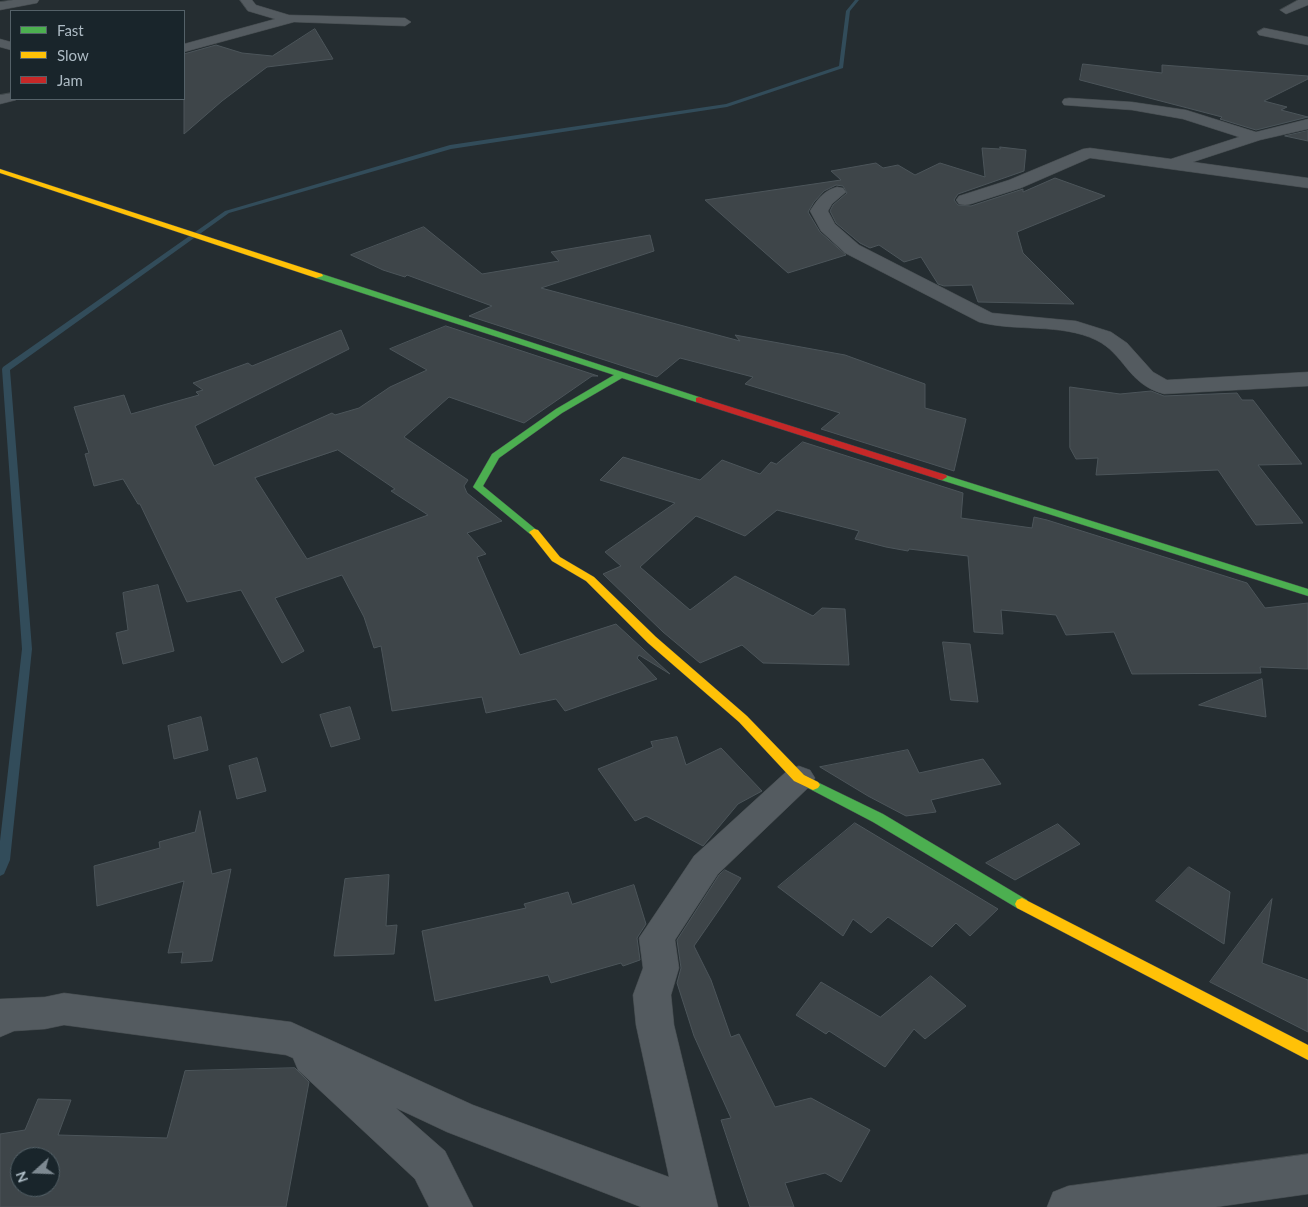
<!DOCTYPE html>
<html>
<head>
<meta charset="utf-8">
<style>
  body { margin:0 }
  #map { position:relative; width:1308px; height:1207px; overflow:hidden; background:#252d31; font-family:Lato,sans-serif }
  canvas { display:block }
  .legend { position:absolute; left:10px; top:10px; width:175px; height:90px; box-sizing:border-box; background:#19252b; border:1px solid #546168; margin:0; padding:6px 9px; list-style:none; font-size:15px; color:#adbbc4 }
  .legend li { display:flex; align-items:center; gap:10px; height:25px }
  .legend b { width:25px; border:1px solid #546168 }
  .north { position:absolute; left:10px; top:1147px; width:50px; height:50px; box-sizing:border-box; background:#19252b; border:1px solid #546168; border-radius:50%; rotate:250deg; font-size:14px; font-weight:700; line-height:20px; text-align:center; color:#adbbc4 }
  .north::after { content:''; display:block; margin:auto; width:18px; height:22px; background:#7d8991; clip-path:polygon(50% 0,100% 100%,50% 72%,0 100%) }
</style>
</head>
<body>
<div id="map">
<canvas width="1308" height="1207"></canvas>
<ul class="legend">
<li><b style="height:6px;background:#4caf50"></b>Fast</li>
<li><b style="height:6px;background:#ffc107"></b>Slow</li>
<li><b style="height:6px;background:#c62828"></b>Jam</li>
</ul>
<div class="north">N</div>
</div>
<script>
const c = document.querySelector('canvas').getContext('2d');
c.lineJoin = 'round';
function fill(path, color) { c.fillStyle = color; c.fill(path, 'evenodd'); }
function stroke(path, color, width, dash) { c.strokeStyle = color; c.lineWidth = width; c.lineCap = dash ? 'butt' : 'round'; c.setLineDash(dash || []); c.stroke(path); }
const stream = new Path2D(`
  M855,0H859L850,11L843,68L727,107L451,149L229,213L10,370L32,649L10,860L4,874L0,876V841L22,649L2,369L3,367L225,211L450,145L726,104L839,66L846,11Z`);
const building = new Path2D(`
  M315,29L333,59L267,67L222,101L184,134V54L216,45L242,53L272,56Z
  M1083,64L1162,73V65L1308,76V79L1264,101L1287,107L1281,110L1308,117L1256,130L1220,119L1222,117L1080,80Z
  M1308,131V141L1285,136Z
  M1000,147L1026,150L1024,171L958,194L954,200L958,205L971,206L1023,189V192L1055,178L1105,196L1017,232L1023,253L1074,304L978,302L972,285L944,286L938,284L921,257L904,262L879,245L870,248L860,243L836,223L830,211L833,205L847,193L843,186L836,185L824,191L814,202L808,212L820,232L846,255L788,273L705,200L841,180L831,171L876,163L883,168L898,165L915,175L940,163L985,177L982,148L1000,149Z
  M424,227L482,274L559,261L551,252L650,235L654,251L541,288L740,341L735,335L845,355L925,384V408L966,419L954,471L821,429L840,413L745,384L753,377L680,358L657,377L469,316L492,306L407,275L405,277L383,270L351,255Z
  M446,326L598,376H592L524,423L449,397L404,437L468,480L464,486L467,493L502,521L467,533L486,554L477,557L520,655L616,624L670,674L639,655L637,658L657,679L565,711L556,699L486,713L482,697L392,711L381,646L374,648L364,617L342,575L275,598L304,651L282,663L241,590L187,602L140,504H138L123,479L94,486L85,454L89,453L74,407L124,395L131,414L199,395L196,392L203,390L193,383L248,363L252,366L341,330L349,349L195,426L214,466L332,413L335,415L359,408L390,387L427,370L390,349ZM338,450L395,489L391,491L428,515L307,559L255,478Z
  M1070,387L1120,394L1151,391L1164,396L1237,393L1242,400H1253L1302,464L1258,465L1303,523L1256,525L1218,470L1096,475L1098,458L1076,459L1070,448Z
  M803,442L963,493L961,518L1032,528L1034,517L1047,520L1247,583L1265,608L1308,603V669L1260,667L1261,673L1132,674L1114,632L1066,635L1056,615L1001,610L1003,634L974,632L968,556L909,549L908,551L886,547L855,539L859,531L777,510L745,536L696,516L640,567L690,610L735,576L813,616L822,608L845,609L849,665L763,663L742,645L700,663L663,632L603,574L621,566L605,552L675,503L600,480L623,457L700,480L722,460L760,474L771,462L776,464Z
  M158,585L174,651L123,664L116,633L128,630L123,593Z
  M943,642L970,644L978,702L951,700Z
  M1262,679L1266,717L1199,705Z
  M350,707L360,739L331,747L320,715Z
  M201,717L208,750L174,759L168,726Z
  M677,737L686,765L721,748L762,791L738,804L703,846L646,816L635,821L598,769L653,747L651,742Z
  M908,750L919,773L983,759L1001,784L931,800L936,812L906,816L868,796L820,767Z
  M257,758L266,791L237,799L229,766Z
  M200,811L212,874L231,869L212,961L181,963L183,952L168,953L184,881L97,906L94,866L160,848L159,842L195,832Z
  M855,823L865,829L998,909L970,936L956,923L932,947L888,917L871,933L853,919L843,936L778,887Z
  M1058,824L1080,844L1015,880L986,863Z
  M1189,867L1230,892L1224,944L1156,901Z
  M725,870L741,878L694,946L711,980L731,1037L739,1034L775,1107L811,1098L870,1130L841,1182L825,1173L785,1183L794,1207H750L721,1120L731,1118L694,1036L677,983L681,968L677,940L719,875Z
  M389,875L386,926L397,925L394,954L334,956L345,879Z
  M634,885L646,924L637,938L640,960L623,966L621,963L551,983L548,975L435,1001L422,931L526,908L524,904L568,892L572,904Z
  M1272,899L1262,963L1308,980V1032L1210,982Z
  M931,976L966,1006L925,1039L914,1029L885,1067L829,1031L826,1034L796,1015L821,982L880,1017Z
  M295,1068L309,1082L286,1207H0V1134L25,1130L38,1099L71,1100L58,1135L167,1138L185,1071ZM20,1157H50V1187H20Z`);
const street = new Path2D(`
  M13,0H39L37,3L0,10V2Z
  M240,0H252L256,5L289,15L405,18L411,22L405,26L294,22L184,52V44L275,19L248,11Z
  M1298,0H1308V5L1286,14L1280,10Z
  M1264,28L1308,37V45L1259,35L1257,32Z
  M0,39L11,42V50L0,47Z
  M11,93V99H17L16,100L0,104V95Z
  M1069,98L1132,102L1186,110L1256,132L1308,119V129L1260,140L1193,162L1308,178V188L1090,158L1021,188L971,204L965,205L959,204L956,200L959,196L1009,180L1083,149L1090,148L1171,159L1239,137L1183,119L1132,110L1064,105L1062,102L1064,99Z
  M837,187L843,188L846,192L832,204L828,211L835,224L859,245L992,313L1076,321L1111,332L1127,343L1153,372L1167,380L1308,372V386L1164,394C1127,384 1125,354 1096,340C1061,323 1016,332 979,322L845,253L821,231L810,211C817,200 824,190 837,187Z
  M799,766L810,770L815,778L810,786L718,874L675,940L679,968L671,995L674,1025L718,1207H641L447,1132L396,1108L445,1151L473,1207H429L415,1179L298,1070L293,1058L286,1055L64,1025L45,1029L14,1031L0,1037V999L45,997L64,993L291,1022L473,1105L669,1177L636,1025L633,995L643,968L639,938L694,856L788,770Z
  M1308,1154V1194L1216,1207H1047L1053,1192L1068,1186Z`);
const fast = new Path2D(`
  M316,274H322L702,398L704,400L702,402H696L622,378L562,413L499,458L483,486L539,532L538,534H530L473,487L492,454L556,409L614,375L316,278Z
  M942,474L1308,589V596L938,479L937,477Z
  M813,780L883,814L1027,900L1029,904L1027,908L1022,910L1017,908L873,822L808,788L806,785L808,782Z`);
const slow = new Path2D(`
  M0,169L322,274L323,276L316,278L0,173Z
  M534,529L538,530L560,557L594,577L656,637L747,716L804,775L818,782L820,785L818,788L813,790L794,781L739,722L648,643L586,581L552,561L529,532Z
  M1022,898L1308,1045V1060L1017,908L1015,904L1017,900Z`);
const jam = new Path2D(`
  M699,397L946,475L947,477L942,480L938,479L696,402V398Z`);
fill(stream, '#324c5a');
fill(building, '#3e4549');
stroke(building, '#4c555a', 1);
stroke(street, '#42494c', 1);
stroke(fast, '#42494c', 1);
stroke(slow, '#42494c', 1);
stroke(jam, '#42494c', 1);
fill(street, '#545b60');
fill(fast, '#4caf50');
fill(slow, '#ffc107');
fill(jam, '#c62828');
</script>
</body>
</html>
